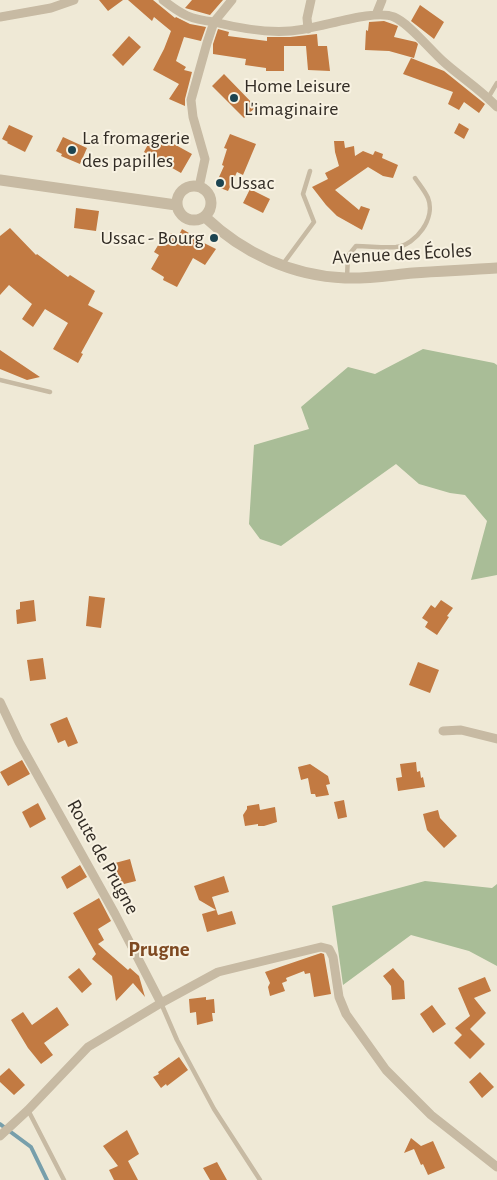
<!DOCTYPE html>
<html>
<head>
<meta charset="utf-8">
<style>
  body { margin:0 }
  canvas { display:block; background:#efe9d6 }
</style>
</head>
<body>
<canvas width="497" height="1180"></canvas>
<script>
const c = document.querySelector('canvas').getContext('2d');
c.lineJoin = 'round';
function fill(path, color) { c.fillStyle = color; c.fill(path, 'evenodd'); }
function stroke(path, color, width, dash) { c.strokeStyle = color; c.lineWidth = width; c.lineCap = dash ? 'butt' : 'round'; c.setLineDash(dash || []); c.stroke(path); }
function drawText(font, color, halo, rows, align = 'center') {
  c.font = font + ' "Alegreya Sans",sans-serif'; c.lineWidth = 4; c.setLineDash([]); c.textBaseline = 'middle'; c.strokeStyle = halo; c.fillStyle = color; for (const [text, x, y, turn = 0] of rows) {
    c.save(); c.translate(x, y); c.rotate((+turn || 0) * Math.PI / 180); c.textAlign = isNaN(turn) ? turn : align; if (halo) c.strokeText(text, 0, 0); c.fillText(text, 0, 0); c.restore();
  }
}
const green = new Path2D(`
  M423,349L494,363L497,365V575L471,580L487,521L465,495L450,493L419,484L396,464L281,546L260,539L249,524L254,445L309,429L301,407L348,367L375,374Z
  M425,881L492,888L497,884V966L469,951L411,935L343,985L332,906Z`);
const stream = new Path2D(`
  M0,1124L31,1147L47,1180`);
const building = new Path2D(`
  M99,0H123L108,11Z
  M128,0H153L175,18L176,17L190,24L206,27L201,41L184,37L176,61L186,67L184,70L192,72L185,99V106L169,99L179,84L153,70L164,49L171,31L154,17L152,21Z
  M192,0H223L210,15L185,8Z
  M420,5L444,22L434,39L411,21Z
  M384,21L398,26L394,37L416,42L418,44L414,58L389,51L365,50L366,30L368,31L369,22Z
  M218,29L229,32L228,36L267,41V37H290L317,34L318,46H327L330,71L308,70L306,46H284V71H266V68L245,65L246,59L213,54V44Z
  M129,36L141,47L123,66L112,55Z
  M411,58L444,71L485,104L479,113L464,102L459,110L448,104L453,92L403,74Z
  M224,74L256,107L244,118L212,86Z
  M459,123L469,129L464,139L454,133Z
  M9,125L33,136L25,152L7,143L8,142L2,139Z
  M154,133L192,154L181,173L144,152Z
  M230,134L256,144L243,175L237,172L228,191L215,186L224,166L222,165L227,149L224,148Z
  M63,137L87,148L80,164L61,156L62,154L56,151Z
  M334,141H344L345,148L354,146L355,156L363,151L373,155L375,151L383,154L382,158L398,165L393,178L383,176L368,167L335,190L359,210L361,206L370,209L362,230L337,216L326,205L312,187L328,179L325,173L339,166L335,152Z
  M250,189L270,199L263,213L243,203Z
  M76,208L99,211L96,231L74,228Z
  M10,228L36,255L37,254L68,277L70,275L95,291L88,305L103,313L81,353L83,354L78,363L53,349L68,323L45,309L33,327L22,319L32,304L9,285L0,295V236Z
  M182,229L201,240L200,241L216,249L205,265L193,258L177,287L163,280L164,277L151,269L159,255L154,252L160,242L164,244L171,233L178,237Z
  M0,350L40,377L27,380L0,369Z
  M89,596L105,598L101,628L86,626Z
  M34,600L36,621L17,624L16,610L20,609V602Z
  M441,600L453,608L447,616L449,617L437,635L425,627L428,622L422,618L431,605L435,608Z
  M43,658L46,679L30,681L27,660Z
  M418,662L439,670L430,693L409,685Z
  M67,717L78,743L68,747L65,740L58,743L50,724Z
  M22,760L30,774L8,786L0,772Z
  M416,762L417,772L420,771L421,778L423,777L425,787L398,791L396,778L402,777L400,764Z
  M310,764L328,776L330,784L326,785L329,795L316,797L315,794H311L308,778L301,780L298,767Z
  M344,800L347,817L338,819L334,802Z
  M38,803L46,819L30,828L22,812Z
  M259,804L260,810L275,807L277,822L264,826H258V824L245,826L243,815L247,809V806Z
  M438,810L440,818L457,836L444,848L427,830L423,814Z
  M130,859L136,881L120,885L115,863Z
  M80,865L87,877L67,889L61,877Z
  M224,876L229,892L212,897L218,915L232,911L236,924L207,932L202,914L216,910L199,900L194,886Z
  M99,898L111,921L98,929L104,940L98,944L128,970L130,968L139,976L145,997L133,983L116,1001L112,976L92,959L96,954L73,913Z
  M321,953L324,954L331,994L314,997L310,973L305,974L304,971L286,978L287,981L282,983L285,991L270,996L268,987L270,983L265,972Z
  M79,968L92,984L82,993L68,977Z
  M393,968L404,981L405,999L392,1000L391,986L383,976Z
  M485,977L491,991L474,998L486,1013L470,1029L485,1044L470,1059L454,1043L462,1035L455,1028L470,1016L458,988Z
  M206,997V1000L214,999L215,1013H212L213,1021L197,1025L196,1012L190,1013L189,999Z
  M432,1005L446,1024L433,1033L420,1014Z
  M57,1007L69,1025L44,1043L53,1055L41,1064L28,1048L11,1020L23,1012L32,1025Z
  M179,1057L188,1070L167,1086L166,1084L161,1088L153,1077L159,1074L158,1072Z
  M9,1068L25,1085L14,1095L0,1082V1076Z
  M480,1072L494,1087L482,1098L469,1082Z
  M127,1130L139,1154L128,1161L138,1180H114L109,1170L118,1166L103,1146Z
  M411,1138L421,1146L433,1141L445,1168L428,1175L423,1164L421,1165L414,1149L404,1153Z
  M217,1162L227,1180H210L203,1168Z`);
const service = new Path2D(`
  M488,98L497,83
  M283,264L314,222L303,194L310,171
  M347,277L348,256L356,246C369,246 383,248 396,247C416,245 436,218 428,198C425,191 419,184 415,178
  M0,380L50,392
  M161,1003L177,1040L214,1109L260,1180
  M28,1110L64,1180`);
const minor = new Path2D(`
  M163,0C182,15 190,19 214,22L207,43L191,100L193,117L205,159L199,187
  M232,0L214,22C238,28 265,33 290,31C316,30 373,8 394,17C409,23 431,51 445,63C462,78 481,90 497,107
  M376,15L382,0
  M0,17L51,8L74,0
  M308,29L307,18L311,0
  M0,702L19,742L115,914L161,1003
  M443,731L461,730L497,739
  M0,1136L28,1110L88,1047L161,1003L218,972L321,947L329,949L333,957L339,997L346,1014L386,1070L431,1115L497,1167`);
const tertiary = new Path2D(`
  M0,180L176,205
  M177 203a17 17 0 1 1 34 0a17 17 0 1 1-34 0Z
  M205,217C243,253 292,276 345,278C368,279 391,275 413,273C441,271 469,270 497,268`);
const markers = [
  [234,98,5,"#1c4451"],
  [72,150,5,"#1c4451"],
  [220,183,5,"#1c4451"],
  [214,238,5,"#1c4451"]
];
const poiNames = [
  ["Home Leisure",244,86],
  ["L'imaginaire",244,109],
  ["La fromagerie",82,138],
  ["des papilles",82,161],
  ["Ussac",230,183],
  ["Ussac - Bourg",204,238,"right"]
];
const streetNames = [
  ["Avenue des Écoles",402,254,-3],
  ["Route de Prugne",103,857,61]
];
const neighbourhoodNames = [
  ["Prugne",159,950]
];
fill(green, '#a9bd97');
stroke(stream, '#779fab', 4);
fill(building, '#c27a42');
stroke(service, '#c7baa3', 4.5);
stroke(minor, '#c7baa3', 9);
stroke(tertiary, '#c7baa3', 11);
for (const [x, y, r, color] of markers) { const dot = new Path2D(); dot.arc(x, y, r, 0, 2 * Math.PI); c.fillStyle = color; c.fill(dot); stroke(dot, '#f8f2e2', 2); }
drawText('20px', '#322c25', '#f8f2e2', poiNames, 'left');
drawText('20px', '#322c25', '#f8f2e2', streetNames);
drawText('bold 21px', '#7e4921', '#f8f2e2', neighbourhoodNames);
</script>
</body>
</html>
